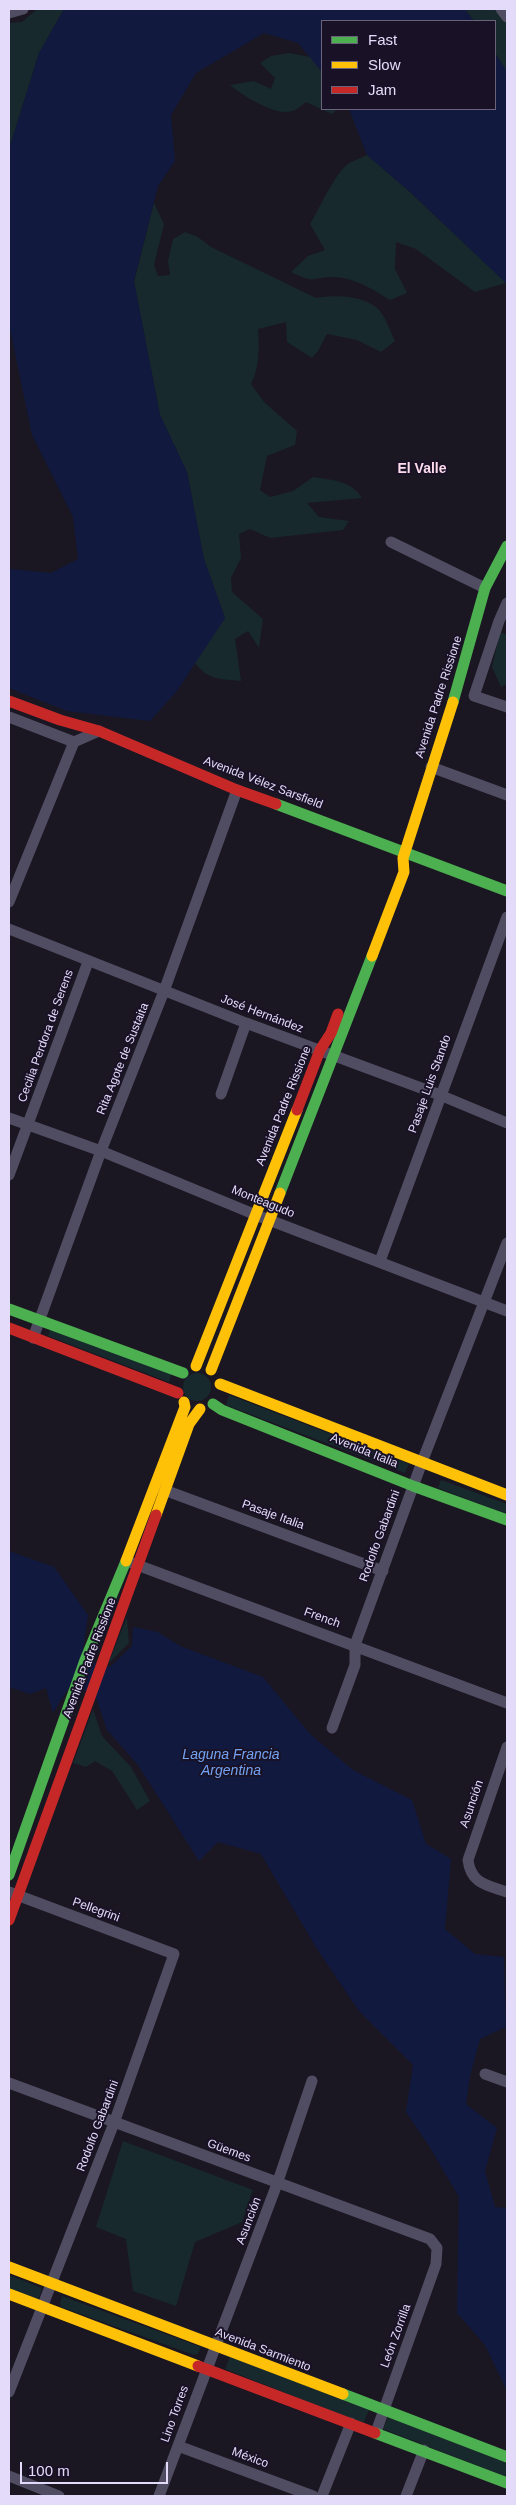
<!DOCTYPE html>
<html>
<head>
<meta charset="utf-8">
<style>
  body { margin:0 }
  #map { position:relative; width:516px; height:2505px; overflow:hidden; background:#1a1622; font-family:Arial,sans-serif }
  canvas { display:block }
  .frame { position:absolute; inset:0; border:10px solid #e4dbfb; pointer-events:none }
  .legend { position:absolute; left:321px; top:20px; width:175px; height:90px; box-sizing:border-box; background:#191226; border:1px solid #6a627b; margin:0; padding:6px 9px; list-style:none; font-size:15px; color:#e4dbfb }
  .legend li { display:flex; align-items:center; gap:10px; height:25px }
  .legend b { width:25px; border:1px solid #6a627b }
  .scale { position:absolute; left:20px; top:2462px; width:148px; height:22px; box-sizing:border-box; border:2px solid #e4dbfb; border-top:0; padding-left:6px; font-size:15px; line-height:18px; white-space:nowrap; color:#e4dbfb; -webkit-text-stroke:4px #191226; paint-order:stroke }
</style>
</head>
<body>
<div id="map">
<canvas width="516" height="2505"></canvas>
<div class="frame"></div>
<ul class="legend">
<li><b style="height:6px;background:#4caf50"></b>Fast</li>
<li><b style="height:6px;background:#ffc107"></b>Slow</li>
<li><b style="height:6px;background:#c62828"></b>Jam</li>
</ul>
<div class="scale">100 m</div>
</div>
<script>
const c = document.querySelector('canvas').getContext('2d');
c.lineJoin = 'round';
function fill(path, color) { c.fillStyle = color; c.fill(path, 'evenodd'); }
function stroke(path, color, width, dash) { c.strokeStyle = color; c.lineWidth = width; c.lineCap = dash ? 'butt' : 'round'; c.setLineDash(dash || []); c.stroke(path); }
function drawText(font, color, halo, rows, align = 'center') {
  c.font = font + ' Arial,sans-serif'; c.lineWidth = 4; c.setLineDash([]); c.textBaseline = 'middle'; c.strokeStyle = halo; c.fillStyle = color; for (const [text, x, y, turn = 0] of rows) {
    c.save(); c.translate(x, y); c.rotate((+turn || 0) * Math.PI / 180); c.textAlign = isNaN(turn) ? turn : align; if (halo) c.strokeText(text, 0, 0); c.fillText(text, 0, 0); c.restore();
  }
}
const green = new Path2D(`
  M37,9H64L39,53L9,149V23L22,22Z
  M465,9H507V72L495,53V21H474Z
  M289,53L310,57L322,72V109H337L332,114L306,102C302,105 297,110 292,111C276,117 242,95 230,85L254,81L271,89L275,78L260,63L271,56Z
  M367,155L410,192L506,283L475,292L416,249L396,242L395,269L407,293L390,300C372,289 354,277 332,277C308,278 316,284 291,272L308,256L325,250L310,224C319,209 335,173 349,163C354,160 362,158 367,155Z
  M154,203L164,224L154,265L158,276L170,275L168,261L173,239L185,232L198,237L211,247L316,298C335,295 359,295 376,307C385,314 390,331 395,341L381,352L357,340L327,334L318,351L312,358L287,342L286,322L258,329C259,347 260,367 251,384L264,402L297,431L295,445L267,456L260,490L270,497L293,491L313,477C333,480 352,481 362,498L307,503L319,517L349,521L343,530L270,538L250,529L239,534L241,558L231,578L232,592L263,619L259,648L248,631L235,639L241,681C220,679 208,680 195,663L225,618L204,559L187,472L160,415L134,282Z
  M500,632L507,635V684L501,687L492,667Z
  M50,1330L172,1373L169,1382L48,1336Z
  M183 1387a14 14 0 1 1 28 0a14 14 0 1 1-28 0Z
  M229,1395L409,1464L405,1473L226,1405Z
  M441,1480L507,1504V1514L438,1488Z
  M127,1617L129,1643L108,1664Z
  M93,1709L102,1736L131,1767L150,1801L137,1810L112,1771L95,1761L86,1767L73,1763Z
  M123,2141L253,2190L242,2222L195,2242L176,2306L133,2291L126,2239L96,2227Z
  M9,2275L42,2288L38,2300L9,2289Z
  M62,2296L201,2347L198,2354L194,2355L61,2307L60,2303Z
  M230,2356L369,2410L363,2424L225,2369Z
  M388,2417L507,2463V2477L383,2429Z`);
const water = new Path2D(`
  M64,9H465L474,21H322V72L298,43L264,33L196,73L171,115L175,161L158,186L134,281L160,415L187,472L204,559L225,618L177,691L150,721L67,711L9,688V569L51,573L78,559L73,517L32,435L9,324V149L39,53Z
  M495,53L507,72V284L410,192L367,155L349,109H495Z
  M9,1551L54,1567L88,1615L82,1657L85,1660L110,1667L132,1646L133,1627L158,1632L180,1646L263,1677L310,1734L353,1770L412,1800L426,1844L451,1859L445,1929L475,1954L504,1957L506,2027L480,2039L470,2076L466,2104L497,2128L485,2171L495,2207L507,2208V2391L485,2345L457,2313L459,2197L429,2146L406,2112L413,2065L359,2011L317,1949L261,1854L218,1842L199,1861L138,1765L107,1730L95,1695L71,1684L53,1713L46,1688L30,1694L9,1687Z`);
const street = new Path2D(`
  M501,9L507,17
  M9,13L23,9
  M391,542L485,588
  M507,603L499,621L474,696L507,707
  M9,717L74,742
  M431,767L507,795
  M9,902L74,742L99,731
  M9,929L246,1023L440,1095L507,1123
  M221,1094L246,1023
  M9,1118L101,1151L256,1215L507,1311
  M9,1175L88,962
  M380,1261L507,917
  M33,1338L101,1151L164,991L237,790
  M159,1488L383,1571
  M132,1563L507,1703
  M332,1728L355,1665V1645L422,1462L507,1243
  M507,1747L468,1860C471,1884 487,1885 507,1892
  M9,1892L174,1954L114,2123L9,2392
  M485,2074L507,2082
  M9,2083L430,2239L437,2248L436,2264L376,2432
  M178,2446L313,2496
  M9,2476L59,2496
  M159,2496L277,2184L312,2081
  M322,2496L351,2423
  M406,2496L424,2450`);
const fast = new Path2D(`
  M453,702L485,588L507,546
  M276,804L507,891
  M280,1193L372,956
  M9,1309L183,1373
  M213,1404L222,1410L413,1486L507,1520
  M9,1875L85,1660L126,1561
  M343,2394L507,2457
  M375,2433L507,2483`);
const slow = new Path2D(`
  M372,956L404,872L403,858L453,702
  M196,1366L297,1110
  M211,1370L280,1193
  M220,1384L507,1495
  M156,1515L189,1424L200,1409
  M126,1561L185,1407L184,1402
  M9,2267L343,2394
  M9,2294L198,2366`);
const jam = new Path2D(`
  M9,701L60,720L99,731L237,790L276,804
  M297,1110L320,1050L331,1033L338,1014
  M9,1328L178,1393
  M9,1920L156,1515
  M198,2366L375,2433`);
const streetNames = [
  ["Avenida Padre Rissione",439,697,-72],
  ["Avenida Vélez Sarsfield",263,783,21],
  ["José Hernández",262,1014,21],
  ["Cecilia Perdora de Serens",46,1036,-70],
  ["Rita Agote de Sustaita",123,1059,-68],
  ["Pasaje Luis Stando",430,1084,-70],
  ["Avenida Padre Rissione",284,1106,-68],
  ["Monteagudo",263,1202,22],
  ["Avenida Italia",364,1451,22],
  ["Pasaje Italia",273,1515,20],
  ["Rodolfo Gabardini",380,1536,-70],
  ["French",322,1618,20],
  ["Avenida Padre Rissione",90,1658,-69],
  ["Asunción",472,1804,-71],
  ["Pellegrini",96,1910,20],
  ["Rodolfo Gabardini",98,2126,-69],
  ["Güemes",229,2151,20],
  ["Asunción",249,2221,-69],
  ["León Zorrilla",396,2336,-70],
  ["Avenida Sarmiento",263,2350,21],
  ["Lino Torres",175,2414,-70],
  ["México",250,2458,20]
];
const neighbourhoodNames = [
  ["El Valle",422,469]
];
const waterNames = [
  ["Laguna Francia",231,1755],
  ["Argentina",231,1771]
];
fill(green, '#17292d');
fill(water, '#111a3e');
stroke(street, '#504c61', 11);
stroke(fast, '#4caf50', 11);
stroke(slow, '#ffc107', 11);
stroke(jam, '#c62828', 11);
drawText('12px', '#e4dbfb', '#191226', streetNames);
drawText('bold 14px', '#fcdceb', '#191226', neighbourhoodNames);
drawText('italic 14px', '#73a2f1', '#191226', waterNames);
</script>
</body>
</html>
